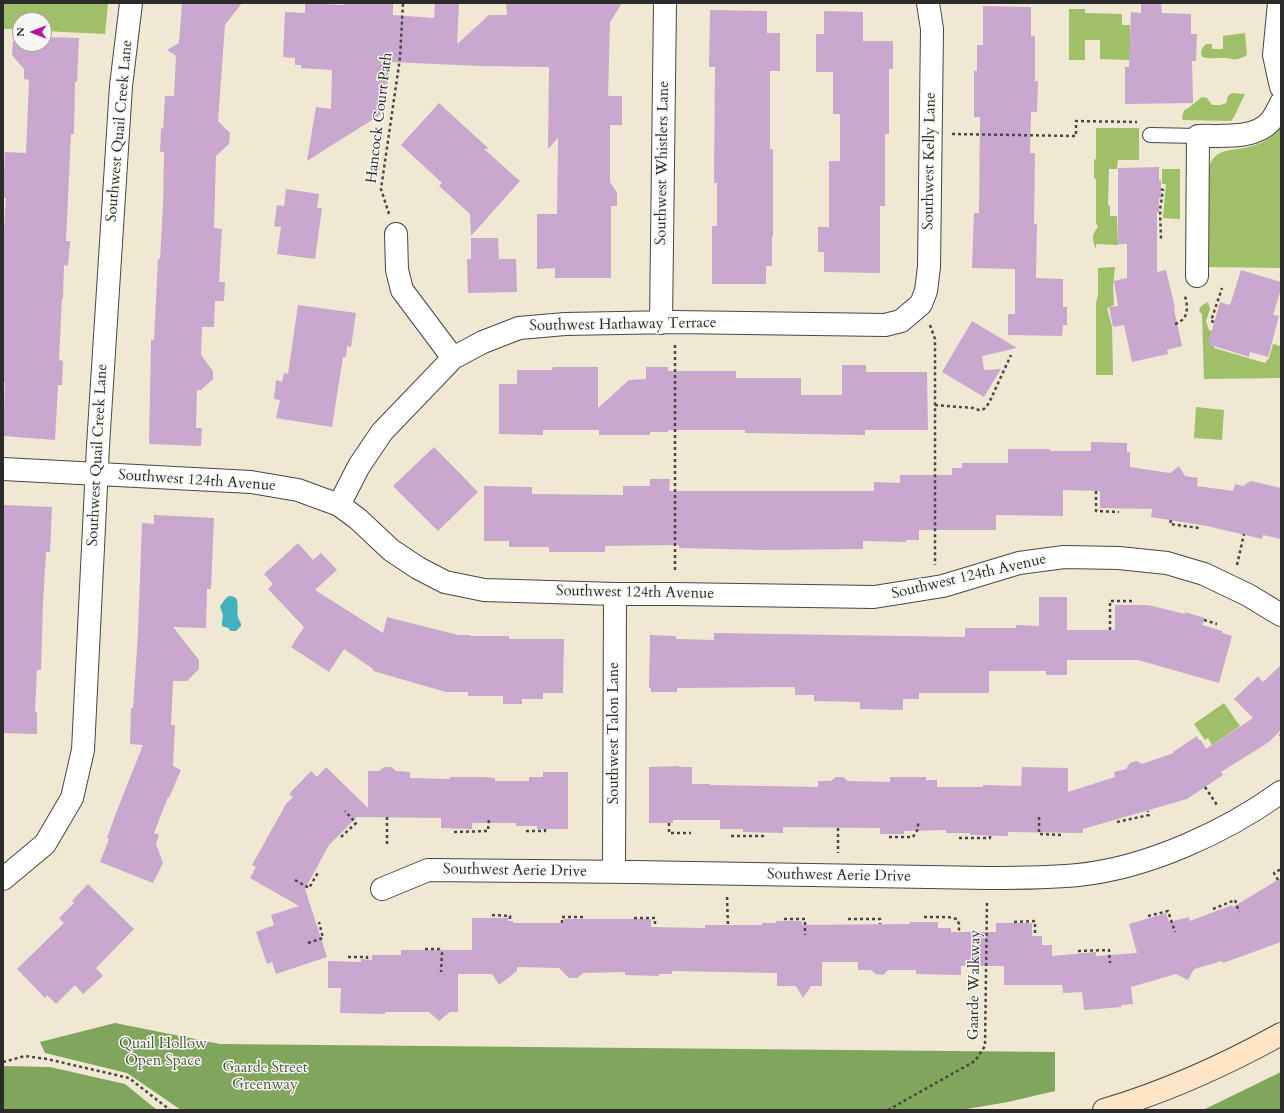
<!DOCTYPE html>
<html>
<head>
<meta charset="utf-8">
<style>
  body { margin:0 }
  #map { position:relative; width:1284px; height:1113px; overflow:hidden; background:#f0e8d3; font-family:Cardo,serif }
  canvas { display:block }
  .frame { position:absolute; inset:0; border:4px solid #2b2b2b; pointer-events:none }
  .north { position:absolute; left:12px; top:12px; width:40px; height:40px; box-sizing:border-box; background:#f6f6f2; border:1px solid #a5a5a2; border-radius:50%; rotate:270deg; font-size:11px; font-weight:700; line-height:16px; text-align:center; color:#2b2b2b }
  .north::after { content:''; display:block; margin:auto; width:14px; height:18px; background:#b5179e; clip-path:polygon(50% 0,100% 100%,50% 72%,0 100%) }
</style>
</head>
<body>
<div id="map">
<canvas width="1284" height="1113"></canvas>
<div class="frame"></div>
<div class="north">N</div>
</div>
<script>
const c = document.querySelector('canvas').getContext('2d');
c.lineJoin = 'round';
function fill(path, color) { c.fillStyle = color; c.fill(path, 'evenodd'); }
function stroke(path, color, width, dash) { c.strokeStyle = color; c.lineWidth = width; c.lineCap = dash ? 'butt' : 'round'; c.setLineDash(dash || []); c.stroke(path); }
function drawText(font, color, halo, rows, align = 'center') {
  c.font = font + ' Cardo,serif'; c.lineWidth = 3; c.setLineDash([]); c.textBaseline = 'middle'; c.strokeStyle = halo; c.fillStyle = color; for (const [text, x, y, turn = 0] of rows) {
    c.save(); c.translate(x, y); c.rotate((+turn || 0) * Math.PI / 180); c.textAlign = isNaN(turn) ? turn : align; if (halo) c.strokeText(text, 0, 0); c.fillText(text, 0, 0); c.restore();
  }
}
const green = new Path2D(`
  M3,3H108L105,34L44,31V20H20V29H3Z
  M1069,9H1085V13L1122,14V25H1130V60L1100,59V40H1085V60H1069Z
  M1245,33L1247,55C1233,63 1234,57 1222,58C1214,58 1209,59 1202,57C1200,51 1202,48 1206,44H1212V49H1223V36Z
  M1232,93L1245,94L1234,117L1231,121L1183,120L1182,118L1184,110L1187,109L1202,97L1207,98L1212,105H1221L1226,103L1228,96Z
  M1281,125V268L1208,267V175C1211,145 1230,153 1252,146C1263,143 1276,136 1281,125Z
  M1096,128H1139V160H1118L1117,169H1109L1108,205L1110,206V216H1117L1118,245L1096,244V249C1092,240 1091,235 1098,227L1096,223V180L1094,177V160L1096,159Z
  M1162,169H1180V219L1163,218L1166,184H1162Z
  M1115,267L1113,287L1114,305L1107,308L1112,327L1113,375H1096V302L1098,296V268Z
  M1208,302L1210,309L1206,321L1209,330L1218,333L1214,348L1265,363L1269,358L1273,344L1281,346V378L1204,379L1202,314L1199,311L1201,306Z
  M1196,407L1224,410L1222,440L1194,438Z
  M1224,703L1240,726L1212,745L1208,738L1205,740L1194,724Z`);
const forest = new Path2D(`
  M115,1023L220,1044L1055,1052V1091L1008,1102L961,1110H181L127,1073L45,1053L40,1042Z
  M3,1066L50,1067L125,1084L157,1110H3Z
  M1281,1072V1110H1203Z`);
const water = new Path2D(`
  M229,596C242,596 236,608 238,617C239,621 241,621 241,626L236,631H231L228,628L222,626V622L223,616L220,606L226,598Z`);
const building = new Path2D(`
  M182,3H242L225,25L218,121L230,133L229,144L216,156L214,228L222,229L219,282H225L224,301H215L214,327H202L201,355L213,371V379L201,390H197L196,428H202L201,446L149,444L151,340H154L158,259H160L163,207L164,152H160L161,128L163,129L165,96H174L176,56L167,50L179,43Z
  M305,3L344,5V3H393V15L434,18L435,3H459L457,44L489,15H507L506,3H622L610,22L608,96H622V125H610V182L617,193V206H611V278H555V268L537,269V214H557L558,138L548,149L549,67L481,66L390,62L388,82L383,113L307,161L316,107L331,109L332,70L301,68V65H295V58L283,57L285,12L305,13Z
  M1141,3H1161L1162,13L1191,14V34H1197L1196,61H1192L1193,103L1125,104V67H1129L1131,12L1141,13Z
  M983,6L1031,7V36H1035V81H1038L1037,112H1031L1030,153H1035L1034,224H1037L1036,278L1063,279V307H1067V325H1063L1062,336L1008,335V314H1015V269L972,268L974,213H979L980,117H974V71H977V45H983Z
  M710,10L767,11V33H780V71H770V149H773V236H772V266H766V284H712V226H717V183H714L715,67H709Z
  M824,11L863,12V41H893V69H889V134H885V206H880V273L824,272V252H818V227H829V161H840V114H833V72H816V34H824Z
  M44,37L79,38L77,82H75L74,134H71L66,241H70L68,266L64,265L63,299L62,298L59,360L63,361L62,385H58L55,440L3,436L5,382H3V244L6,198H3V171H4L5,152L26,153L29,80L24,79V69L12,55L13,41H20V44H44Z
  M439,103L489,149H484L520,181L471,236L470,214L439,186L442,183L401,145Z
  M1159,167V180H1161V198H1159V212H1157V272L1166,270L1175,308L1174,309L1182,346L1167,350L1168,354L1132,362L1124,325L1113,327L1109,307L1118,306L1114,281L1127,278V244H1118V168Z
  M286,189L319,194L317,208H322L315,259L277,254L281,227L274,226L277,205L284,206Z
  M471,238H498L499,259H516L517,292L468,293L467,259H471Z
  M1241,270L1281,282V289L1273,315L1279,316L1268,357L1250,352L1249,357L1208,344L1220,302L1230,305Z
  M298,305L356,313L351,347L347,346L346,357H343L332,427L276,418L280,400L274,399L276,380L282,382L284,373L288,374Z
  M972,321L1017,348L982,356L984,370L1001,369L984,397L942,372Z
  M842,365H866V372H927L928,430H865V435L745,433V430H668V432H650V435H599V430H543V435L499,434V384H517V370H552L553,367H598V408L629,380L646,379V367H668V371H736V378H801V395H842Z
  M1091,442L1127,443V452H1130V467L1170,473L1179,466L1185,476L1198,478L1197,486L1233,491L1235,484L1243,486L1251,481L1281,488V539L1263,535L1262,539L1207,526L1151,517L1152,509L1100,508V491L1063,490V516L996,515V530H919V540H906V542L863,541V549L765,550L679,548V545L605,546V552H549V547H509V541H484V486L532,487V494L623,495V486H650V479H670L669,491H874V482L900,483V475H952V468H962V463H1008V449H1050V451H1091Z
  M434,447L478,492L438,531L393,486Z
  M3,505L52,507L50,552H46L43,603L41,670H37L35,712H37V734L3,733Z
  M154,515L214,518L211,589H207L206,628L173,627L199,660V669L187,681H173L171,725H175L173,766L181,770L169,798L168,797L154,833L159,835L156,844L163,863L153,883L100,862L109,839L107,838L116,813L143,745L130,744L131,708H133L138,633L142,523L154,524Z
  M298,543L313,560L321,553L337,570L315,590L383,633L387,617L458,635H470V636H509V639H564L563,693H543V699H522V704H503V696H468V692H446L373,671V669L344,649L329,672L291,647L304,627L268,589L273,584L264,574Z
  M1039,597H1067V630H1115V605H1148L1185,614V612L1205,618L1202,625L1222,631V633L1232,636L1219,683L1138,660H1067V675H1046V671H989V693H919V699H903V710L860,709V702L814,701V695H795V687L677,688V692H651V688H649L650,635L676,636V639L714,640V633L965,637V628H1016V625L1039,626Z
  M1281,665V730L1269,742L1221,772L1223,775L1187,799L1083,829V833L1008,832V836L970,835V833H946V830L904,831V834H880V828L783,827V833L743,832V829H720V820H673V823H649V767L679,766V767H692V784H710V785L818,787V781H831L836,777H843L848,781L890,782V777H926V780H937V787H983V785L1021,786L1022,767L1068,768V792L1115,777L1114,772L1126,769L1130,763L1137,761L1142,764L1174,753L1173,752L1197,736L1199,740H1201L1206,749L1253,718L1234,699L1258,676L1263,682Z
  M326,767L368,808V771H379L384,767H391L396,771L410,772V778L450,779V777H482L495,778V781H529V777H543V772H568V829H537V826H516V823H472V829L441,828V818L357,817L329,845L305,889L327,957L276,974L272,962L267,964L256,932L274,925L271,915L299,906L250,878L256,867L252,865L286,804L293,797L289,794L311,771L317,777Z
  M1281,878V942L1223,963L1222,961L1194,969L1188,980L1176,974L1131,987L1133,1004L1121,1005L1122,1007L1084,1010L1082,992L1063,993L1062,985H1004V966H961V975L916,974V970H888L883,975L876,974L871,970H858V962H822V986H811L803,998L796,986H777V973L672,971V974H659V976L625,975V972L583,973L577,978H569L559,968L517,967V971L499,985L492,974H458V1012H450L439,1021L429,1012H385V1014L340,1013L341,988H328V961L361,962V959L372,960V955H401V950H472V918H508V921H513V923H564V919H651V927L705,928V925H762V923H776V921H802V925L910,924V922H938V928H951V932H996V923H1032V936H1042V945H1052V956L1096,952V956L1137,953L1129,924L1166,913L1169,922L1189,917L1190,921L1232,905L1233,907Z
  M88,884L134,929L96,968L103,976L83,994L75,985L56,1004L47,995L45,998L17,969L64,923L59,918L74,903L72,901Z`);
const path = new Path2D(`
  M952,134L1076,136V121L1137,122
  M1161,189L1163,190L1160,210L1161,239
  M389,214L381,189L400,58L403,3
  M1214,322L1211,321L1222,288
  M1175,324C1189,319 1188,308 1185,296
  M930,325L935,339V565
  M675,345V572
  M935,405L973,408L979,410L984,409L989,403L1011,355
  M1096,491V511L1119,512
  M1171,520L1170,524L1199,528
  M1237,565L1244,534
  M1204,620L1217,624
  M1110,630V601H1133
  M1280,736L1281,735
  M1205,787L1217,805
  M387,817V845
  M1039,817V834L1062,835
  M1117,822L1149,815L1148,811
  M669,823V833H691
  M838,828V853
  M526,831H545V829
  M454,832L488,831L489,818
  M731,836H763V833
  M341,837L356,823L345,811
  M889,837H913L918,829V821
  M959,838H990V835
  M295,880L309,888L319,871
  M1278,880L1274,873L1281,869
  M727,897L728,925
  M1213,909L1235,900L1239,912
  M492,915L510,916V921
  M1148,916L1168,911L1175,932
  M924,917H948L957,919L959,924V932
  M634,918H655V927
  M784,919H805V935
  M848,919H880V924
  M1014,922L1035,921V936
  M562,923V917H585
  M308,943L323,938L319,922
  M425,949H439L442,953L441,972
  M1078,951L1109,950L1110,963
  M348,957H367V960
  M3,1062L25,1056L47,1059L129,1078L170,1110
  M888,1110L975,1061L985,1046L987,900`);
const lane = new Path2D(`
  M1150,135L1198,136`);
const street = new Path2D(`
  M1279,3L1274,55L1281,87
  M396,234L397,270L402,290L453,358
  M1197,276L1198,136C1221,135 1253,140 1270,122C1275,116 1278,109 1281,103
  M661,323L665,3
  M3,469L251,482L298,490L339,505L358,519L391,550L418,568L445,582L484,590L615,594H674L874,597L943,586L1019,563L1064,557L1119,558L1167,563L1204,574L1248,595L1281,615
  M339,505L359,466L382,432L453,358L483,342L519,328L565,324L675,322L885,325L901,321L921,304L926,291L929,267L932,29L928,3
  M614,872L615,594
  M3,879L45,844L72,798L83,750L98,446L121,86L131,3
  M382,889L428,870L634,872L987,878C1018,878 1048,878 1078,875C1147,868 1226,832 1281,792`);
const secondary = new Path2D(`
  M1104,1110C1165,1092 1225,1065 1281,1034`);
const streetNames = [
  ["Hancock Court Path",380,118,-83],
  ["Southwest Quail Creek Lane",120,131,-85],
  ["Southwest Kelly Lane",930,161,-89],
  ["Southwest Whistlers Lane",663,163,-89],
  ["Southwest Hathaway Terrace",623,325,-1],
  ["Southwest Quail Creek Lane",98,455,-87],
  ["Southwest 124th Avenue",197,481,4],
  ["Southwest 124th Avenue",969,577,-13],
  ["Southwest 124th Avenue",635,593,1],
  ["Southwest Talon Lane",615,733,-90],
  ["Southwest Aerie Drive",515,871,1],
  ["Southwest Aerie Drive",839,876,1],
  ["Gaarde Walkway",975,985,-89]
];
const parkNames = [
  ["Quail Hollow",163,1045],
  ["Open Space",163,1062],
  ["Gaarde Street",265,1069],
  ["Greenway",265,1086]
];
fill(green, '#9fbf68');
fill(forest, '#7fa65c');
fill(water, '#42b0bd');
fill(building, '#caa7cf');
stroke(lane, '#494744', 16);
stroke(street, '#494744', 24);
stroke(secondary, '#494744', 24);
stroke(path, '#494744', 2.5, [3, 3]);
stroke(lane, '#fff', 14);
stroke(street, '#fff', 22);
stroke(secondary, '#fde5c5', 22);
drawText('15px', '#2b2b2b', '#f6f6f2', streetNames);
drawText('15px', '#4e573d', '#f6f6f2', parkNames);
</script>
</body>
</html>
